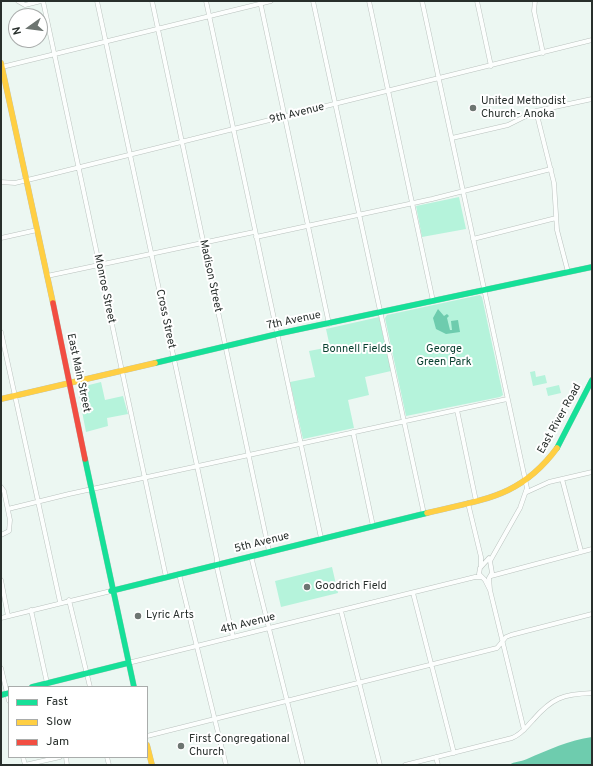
<!DOCTYPE html>
<html>
<head>
<meta charset="utf-8">
<style>
  body { margin:0 }
  #map { position:relative; width:593px; height:766px; overflow:hidden; background:#ecf7f2; font-family:Overpass,sans-serif }
  canvas { display:block }
  .frame { position:absolute; inset:0; border:2px solid #282f2c; pointer-events:none }
  .legend { position:absolute; left:8px; top:686px; width:140px; height:72px; box-sizing:border-box; background:#fff; border:1px solid #a9acab; margin:0; padding:5px 7px; list-style:none; font-size:12px; color:#282f2c }
  .legend li { display:flex; align-items:center; gap:8px; height:20px }
  .legend b { width:20px; border:1px solid #a9acab }
  .north { position:absolute; left:8px; top:8px; width:40px; height:40px; box-sizing:border-box; background:#fff; border:1px solid #a9acab; border-radius:50%; rotate:256deg; font-size:11px; font-weight:700; line-height:16px; text-align:center; color:#282f2c }
  .north::after { content:''; display:block; margin:auto; width:14px; height:18px; background:#6d7571; clip-path:polygon(50% 0,100% 100%,50% 72%,0 100%) }
</style>
</head>
<body>
<div id="map">
<canvas width="593" height="766"></canvas>
<div class="frame"></div>
<ul class="legend">
<li><b style="height:5px;background:#16e098"></b>Fast</li>
<li><b style="height:5px;background:#ffcf43"></b>Slow</li>
<li><b style="height:5px;background:#f24e42"></b>Jam</li>
</ul>
<div class="north">N</div>
</div>
<script>
const c = document.querySelector('canvas').getContext('2d');
c.lineJoin = 'round';
function fill(path, color) { c.fillStyle = color; c.fill(path, 'evenodd'); }
function stroke(path, color, width, dash) { c.strokeStyle = color; c.lineWidth = width; c.lineCap = dash ? 'butt' : 'round'; c.setLineDash(dash || []); c.stroke(path); }
function drawText(font, color, halo, rows, align = 'center') {
  c.font = font + ' Overpass,sans-serif'; c.lineWidth = 4; c.setLineDash([]); c.textBaseline = 'middle'; c.strokeStyle = halo; c.fillStyle = color; for (const [text, x, y, turn = 0] of rows) {
    c.save(); c.translate(x, y); c.rotate((+turn || 0) * Math.PI / 180); c.textAlign = isNaN(turn) ? turn : align; if (halo) c.strokeText(text, 0, 0); c.fillText(text, 0, 0); c.restore();
  }
}
const green = new Path2D(`
  M459,197L466,229L422,237L416,206Z
  M480,295L482,297L503,395L500,397L406,416L385,318L387,315Z
  M379,317L391,371L365,377L369,395L348,400L354,428L303,439L290,382L315,377L309,351L330,347L326,329Z
  M535,371L536,377L545,375L547,383L533,386L530,372Z
  M101,382L105,400L123,396L128,414L107,418L108,426L86,432L78,391L81,387Z
  M559,385L561,393L548,396L546,388Z
  M332,567L338,593L281,607L275,581Z`);
const water = new Path2D(`
  M438,309L444,316L447,314L449,316L447,318L450,330H452L451,321L458,320L460,332L446,334L436,329L433,318Z
  M592,737V765H509C515,761 520,762 527,759C548,750 569,740 592,737Z`);
const street = new Path2D(`
  M18,1L25,5L41,1
  M43,1L166,577
  M97,1L217,559V568L233,637
  M152,1L269,551
  M206,1L321,538
  M260,1L329,324
  M313,1L424,514
  M369,1L433,301
  M422,1L527,488L520,508L490,561L492,573L489,578L490,590
  M477,1L491,66
  M535,1L534,11L543,53
  M2,67L271,1
  M536,111L554,183L557,230L568,272
  M452,138L508,125L536,111L592,99
  M1,182L15,183L48,175L592,40
  M256,237L432,199L551,169
  M1,238L37,230
  M473,239L556,218
  M47,276L254,232
  M1,332L60,602
  M457,410L476,501
  M353,432L373,526
  M562,479L581,551
  M1,487L4,491L10,520L9,531L1,535
  M527,492L549,482L592,472
  M468,503L481,557V567
  M8,509L69,494L507,399
  M251,556L303,765
  M489,558L480,568L479,574L485,580L490,590L524,730
  M179,574L226,765
  M491,576L592,549
  M1,580L8,616
  M413,593L454,753
  M69,600L90,687
  M31,610L47,683
  M341,611L380,765
  M1,618L111,591
  M128,663L475,577H481
  M1,668L9,701
  M147,736L497,648L506,637L511,635L592,614
  M23,757L25,765
  M66,757L67,765
  M107,757L109,765
  M436,757L438,765
  M25,765L60,757
  M405,765L512,738C522,734 526,727 533,720C552,698 563,694 592,693`);
const fast = new Path2D(`
  M155,363L277,334L592,267
  M557,448L592,380
  M85,459L134,687
  M111,591L427,513
  M32,687L128,663
  M1,695L9,693`);
const slow = new Path2D(`
  M1,63L53,303
  M1,399L155,363
  M427,513C483,499 520,498 557,448
  M147,745L152,765`);
const jam = new Path2D(`
  M53,303L85,459`);
const markers = [
  [473,108,4,"#6d7571"],
  [307,587,4,"#6d7571"],
  [138,616,4,"#6d7571"],
  [181,746,4,"#6d7571"]
];
const poiNames = [
  ["United Methodist",481,102],
  ["Church- Anoka",481,115],
  ["Goodrich Field",315,587],
  ["Lyric Arts",146,616],
  ["First Congregational",189,740],
  ["Church",189,753]
];
const streetNames = [
  ["9th Avenue",297,114,-14],
  ["Madison Street",210,276,78],
  ["Monroe Street",104,289,78],
  ["Cross Street",165,319,78],
  ["7th Avenue",294,321,-12],
  ["East Main Street",78,373,78],
  ["East River Road",560,419,-61],
  ["5th Avenue",262,543,-14],
  ["4th Avenue",248,624,-14]
];
const parkNames = [
  ["Bonnell Fields",357,350],
  ["George",444,350],
  ["Green Park",444,363]
];
fill(green, '#b5f3db');
fill(water, '#6eccae');
stroke(street, '#bac2be', 5);
stroke(fast, '#bac2be', 6);
stroke(slow, '#bac2be', 6);
stroke(jam, '#bac2be', 6);
stroke(street, '#fcfefd', 4);
stroke(fast, '#16e098', 5.5);
stroke(slow, '#ffcf43', 5.5);
stroke(jam, '#f24e42', 5.5);
for (const [x, y, r, color] of markers) { const dot = new Path2D(); dot.arc(x, y, r, 0, 2 * Math.PI); c.fillStyle = color; c.fill(dot); stroke(dot, '#fff', 1.5); }
drawText('11px', '#282f2c', '#fff', poiNames, 'left');
drawText('11px', '#282f2c', '#fff', streetNames);
drawText('11px', '#094130', '#fff', parkNames);
</script>
</body>
</html>
